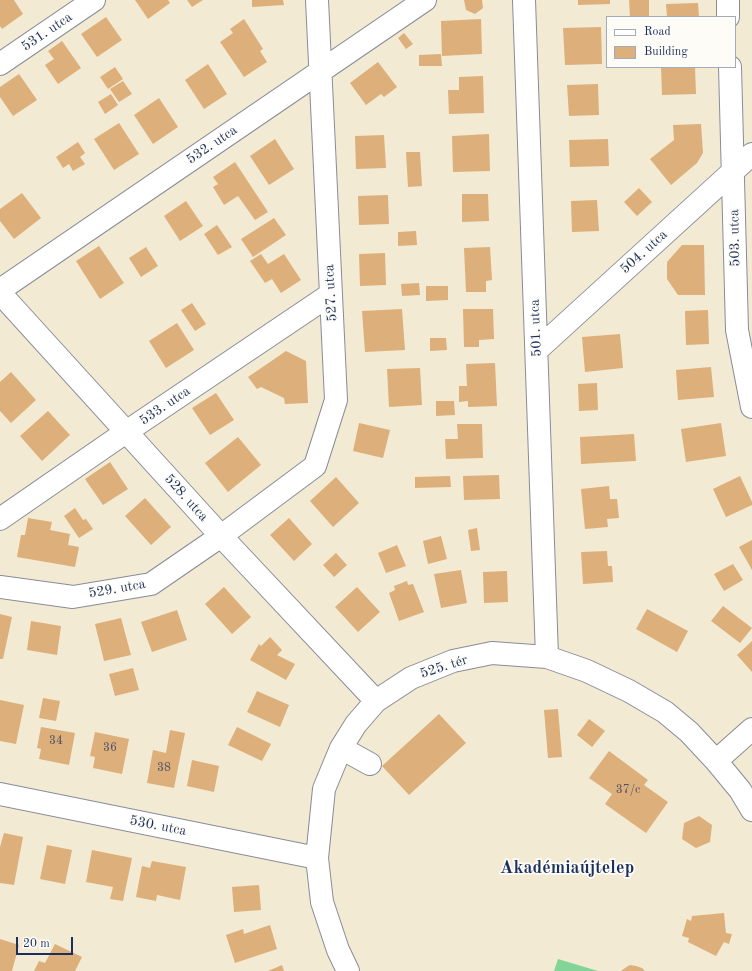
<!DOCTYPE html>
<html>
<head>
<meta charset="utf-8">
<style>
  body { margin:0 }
  #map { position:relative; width:752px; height:971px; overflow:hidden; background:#f3ead3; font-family:"Old Standard TT",serif }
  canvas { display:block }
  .legend { position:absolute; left:606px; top:16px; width:130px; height:52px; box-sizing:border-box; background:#fdfcf7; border:1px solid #a3aaba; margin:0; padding:5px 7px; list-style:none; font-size:12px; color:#1b2f5e }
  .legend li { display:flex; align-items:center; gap:8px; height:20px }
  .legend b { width:20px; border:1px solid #a3aaba }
  .scale { position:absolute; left:16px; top:937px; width:57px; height:18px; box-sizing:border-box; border:2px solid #1b2f5e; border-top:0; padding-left:5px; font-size:12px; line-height:14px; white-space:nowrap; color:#1b2f5e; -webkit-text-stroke:3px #fdfcf7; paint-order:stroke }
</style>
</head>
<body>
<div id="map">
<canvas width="752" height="971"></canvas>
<ul class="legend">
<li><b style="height:5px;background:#fff"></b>Road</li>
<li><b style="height:11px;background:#ddaf7a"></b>Building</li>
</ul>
<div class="scale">20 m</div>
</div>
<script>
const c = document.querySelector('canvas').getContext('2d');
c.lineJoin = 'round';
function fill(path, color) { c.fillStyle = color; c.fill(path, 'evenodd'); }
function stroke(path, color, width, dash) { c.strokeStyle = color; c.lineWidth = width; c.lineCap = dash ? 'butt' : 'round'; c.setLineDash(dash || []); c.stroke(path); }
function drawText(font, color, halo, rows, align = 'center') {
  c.font = font + ' "Old Standard TT",serif'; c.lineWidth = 3.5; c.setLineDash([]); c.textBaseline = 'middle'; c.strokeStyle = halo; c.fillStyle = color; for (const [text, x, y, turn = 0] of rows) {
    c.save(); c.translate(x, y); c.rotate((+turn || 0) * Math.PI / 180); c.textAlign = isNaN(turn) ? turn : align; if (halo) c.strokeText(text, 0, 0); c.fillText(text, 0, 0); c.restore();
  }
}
const green = new Path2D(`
  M558,959L598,971H554Z`);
const building = new Path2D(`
  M0,0H14L23,14L2,29L0,26Z
  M135,0H168L170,3L148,19Z
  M187,0H203L192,7Z
  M252,0H283L284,5L252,7Z
  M464,0H482L483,8L475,14L466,10Z
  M578,0H610V4L578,5Z
  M629,0H649V17H630Z
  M698,3L699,17H667L666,4Z
  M106,17L122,40L97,57L81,34Z
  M244,19L263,49L260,51L267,62L244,77L220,42L233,33L230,29Z
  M481,19L482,54L442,56L441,21Z
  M601,27L602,64L565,65L563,28Z
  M404,33L413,44L406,49L398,38Z
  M62,41L81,68L58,84L45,65L54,59L48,51Z
  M441,54L442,66H419V55Z
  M378,62L397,87L384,97L381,94L366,105L350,83Z
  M208,64L227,94L204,109L185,80Z
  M115,67L123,79L108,89L100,77Z
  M661,67H695L696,94L662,95Z
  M19,74L37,100L13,116L0,97V87Z
  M483,76L484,113L449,114L448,90H459V77Z
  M123,81L132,94L119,102L110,89Z
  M598,84L599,115L569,116L567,85Z
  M111,94L118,105L105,114L98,102Z
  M159,98L178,127L153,144L134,115Z
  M119,123L139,154L114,170L94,139Z
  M701,124L703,153L697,163L671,185L650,159L674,140L673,125Z
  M489,134L490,171L453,172L452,136Z
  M384,135L386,168L356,169L355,136Z
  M275,139L294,169L269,185L250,156Z
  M608,139L609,166L570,167L569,140Z
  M78,142L85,153L80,157L85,164L73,171L69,164L63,168L56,157Z
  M406,152H420L422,186L408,187Z
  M235,162L268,212L255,220L238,196L224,205L213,187L218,184L213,177Z
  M639,188L652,202L637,216L624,202Z
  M22,193L41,218L14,239L0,221V209Z
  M462,194H488L489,221L462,222Z
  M388,195L389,224L359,225L358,196Z
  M597,200L599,231L572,232L571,201Z
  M186,201L203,226L180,241L164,216Z
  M274,218L286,235L253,257L241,239Z
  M217,225L232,247L218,255L204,234Z
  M416,231L417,245L398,246V232Z
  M682,245H704L705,295H678L667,279V262Z
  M99,246L124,283L100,299L76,261Z
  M146,247L158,266L141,277L129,258Z
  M490,247L492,280L486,281V292H466L464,248Z
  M385,253L386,285L360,286L359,254Z
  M261,254L268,264L284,254L301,280L281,293L272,279L265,283L250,261Z
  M419,283L420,295L402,296L401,284Z
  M426,286H448V300L426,301Z
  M192,303L206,324L195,331L181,310Z
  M402,309L405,350L365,352L362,311Z
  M463,309H493L494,339L479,340V347H464Z
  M708,310L709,344L686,345L685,311Z
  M177,323L194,350L166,368L149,341Z
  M620,334L623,368L585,372L582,337Z
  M430,338H446L447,350L430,351Z
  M286,351L306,361L308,403L285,404L284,398L261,387L257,389L248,377Z
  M495,363L497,406L468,407V401L459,402V386H467L466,364Z
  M711,367L714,397L678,400L676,370Z
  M420,368L422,405L389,407L387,369Z
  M11,372L36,400L11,423L0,411V382Z
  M597,383L598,410L579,411L578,384Z
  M216,393L234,420L210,435L192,408Z
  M436,401H454L455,415L436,416Z
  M48,411L70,435L42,461L20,436Z
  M359,423L390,430L383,458L353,451Z
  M721,423L726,456L686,462L681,429Z
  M457,424H482L483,458L446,459L445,439H458Z
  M634,434L636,461L581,464L580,437Z
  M238,437L261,465L228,492L205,463Z
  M110,462L128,489L103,505L85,479Z
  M499,475L500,499L464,500L463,476Z
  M450,476L451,487L415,488V477Z
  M740,476L752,502V505L726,517L713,489Z
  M336,477L359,503L333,527L310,501Z
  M609,486L610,499H617L619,518L607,519L608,527L585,529L581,489Z
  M145,498L171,527L151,545L125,516Z
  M75,508L83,520L86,519L93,529L79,538L64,516Z
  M28,518L52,522L50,530L70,534L68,545L79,547L75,567L17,557L21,535H25Z
  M289,518L312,544L294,561L270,535Z
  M477,528L480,550L471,551L468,530Z
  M441,536L447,559L428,564L423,541Z
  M752,540V570L739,547Z
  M397,545L406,566L386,573L378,553Z
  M607,551L608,566H612L613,582L583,584L581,552Z
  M336,553L347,565L334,577L323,565Z
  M733,564L743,580L724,591L714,574Z
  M461,570L467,603L441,608L434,574Z
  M507,571L508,602L484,603L483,572Z
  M407,581L408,585L413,584L424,612L399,621L389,593L395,590L394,586Z
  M224,587L251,617L232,634L205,604Z
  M357,587L380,612L358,632L335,607Z
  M723,606L752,628L740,643L711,621Z
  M647,609L688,631L677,652L636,629Z
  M177,610L187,640L152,652L141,622Z
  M0,614L12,617L3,659H0Z
  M121,618L131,655L104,661L95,624Z
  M31,621L61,626L57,655L27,650Z
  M270,637L282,650L277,655L295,664L286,680L250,660L259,644L261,646Z
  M752,641V672L737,655Z
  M133,668L139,690L115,696L109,674Z
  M257,691L289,705L280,727L247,712Z
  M43,698L60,701L56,721L39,718Z
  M0,700L24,705L16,744L0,741Z
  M558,709L562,757L548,758L544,710Z
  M439,714L466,743L409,795L382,766Z
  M589,719L605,731L592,747L577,735Z
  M41,727L75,733L69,765L39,759L41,749L37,748Z
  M237,727L271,744L262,761L228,745Z
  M170,730L185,733L174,788L147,783L153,750L166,753Z
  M95,732L129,739L122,774L93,768L95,757L90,756Z
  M609,751L648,780L644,785L668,802L646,833L605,804L612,794L589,778Z
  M192,760L219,766L214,792L187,786Z
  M699,816L712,825L710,842L696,848L682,839L684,823Z
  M4,833L23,837L14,885L0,883V847Z
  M47,845L72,850L65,884L40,879Z
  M92,850L132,858L123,901L110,899L113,887L86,882Z
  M152,861L186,867L180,900L157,895L156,901L136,897L142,866L150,868Z
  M259,885L261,910L234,912L232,887Z
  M724,913L726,933L732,934L729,944L724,942L716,956L688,942L689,938L682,936L687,919L691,921L692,916Z
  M270,925L277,949L235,963L226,935L243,929L244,934Z
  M0,939L19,945L12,971H0Z
  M55,944L82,957L75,971H34L39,961L45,963Z
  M282,965L284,971H268Z
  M630,965L636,966L642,968L645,971H621L625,968Z`);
const minor = new Path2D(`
  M524,0L547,657
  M728,0V17
  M0,64L94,0
  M730,67L737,330L752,407
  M0,290L425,0
  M0,293L221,536L376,701
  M537,350L752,154
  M0,519L126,432L331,294
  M0,587L73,597L151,584L221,536L315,466L336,400L317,0
  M341,748L370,764
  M716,761L752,729
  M0,794L317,858
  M348,971L338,950L322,902L317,858L324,789L341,748L356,724L376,701L411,678L453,661L492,653L547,657L587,671L629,691L665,712L689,732L716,761L740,790L752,810`);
const numberNames = [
  ["34",56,741],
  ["36",110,748],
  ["38",164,768],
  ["37/c",628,790]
];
const streetNames = [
  ["531. utca",47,32,-34],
  ["532. utca",212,145,-34],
  ["503. utca",735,238,-91],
  ["504. utca",644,252,-42],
  ["527. utca",331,293,-93],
  ["501. utca",536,328,-92],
  ["533. utca",165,406,-34],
  ["528. utca",186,498,48],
  ["529. utca",117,589,-10],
  ["525. tér",444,667,-18],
  ["530. utca",158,826,11]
];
const districtNames = [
  ["Akadémiaújtelep",567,868]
];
fill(green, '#82d597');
fill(building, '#ddaf7a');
stroke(minor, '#878c98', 24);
stroke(minor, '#fff', 22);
drawText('12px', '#4c4f65', null, numberNames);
drawText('14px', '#1b2f5e', '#fdfcf7', streetNames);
drawText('bold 18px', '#1b2f5e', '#fdfcf7', districtNames);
</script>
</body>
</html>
